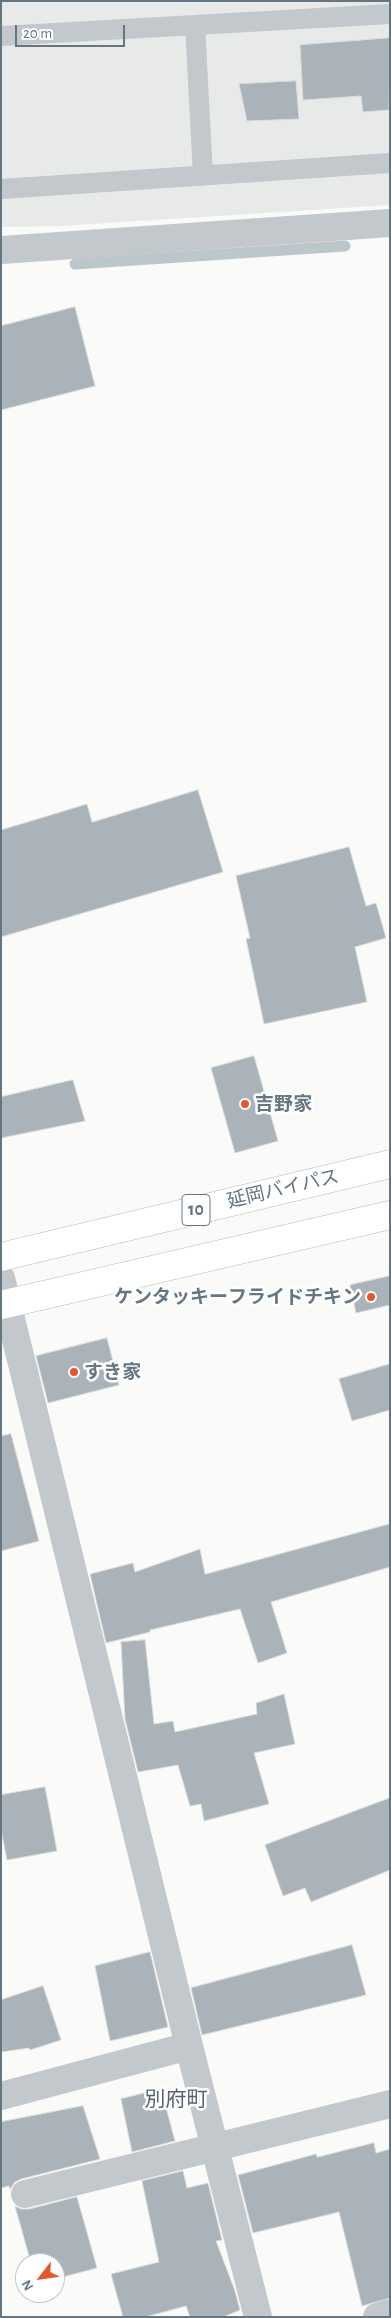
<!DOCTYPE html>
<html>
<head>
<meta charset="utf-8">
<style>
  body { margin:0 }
  #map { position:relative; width:391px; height:2318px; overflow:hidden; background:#fafaf8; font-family:"Alegreya Sans",sans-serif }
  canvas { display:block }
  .frame { position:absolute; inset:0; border:2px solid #657683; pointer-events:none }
  .north { position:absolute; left:15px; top:2253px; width:50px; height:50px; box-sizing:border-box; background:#fff; border:1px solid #c1c8cd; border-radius:50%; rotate:240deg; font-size:14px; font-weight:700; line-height:20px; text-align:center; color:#657683 }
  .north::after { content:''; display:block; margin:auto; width:18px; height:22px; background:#e4572e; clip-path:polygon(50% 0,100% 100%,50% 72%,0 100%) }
  .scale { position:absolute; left:15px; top:25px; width:110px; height:22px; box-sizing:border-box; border:2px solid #657683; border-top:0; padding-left:6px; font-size:15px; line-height:18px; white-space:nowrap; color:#657683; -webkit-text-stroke:4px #fff; paint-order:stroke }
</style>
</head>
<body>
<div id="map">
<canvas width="391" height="2318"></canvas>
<div class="frame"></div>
<div class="north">N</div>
<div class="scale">20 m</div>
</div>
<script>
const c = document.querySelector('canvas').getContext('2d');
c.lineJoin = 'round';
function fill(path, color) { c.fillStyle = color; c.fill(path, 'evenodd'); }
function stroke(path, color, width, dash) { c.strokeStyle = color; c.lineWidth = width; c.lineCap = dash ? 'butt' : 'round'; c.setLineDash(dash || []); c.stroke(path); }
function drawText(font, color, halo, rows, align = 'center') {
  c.font = font + ' "Alegreya Sans","Noto Sans JP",sans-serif'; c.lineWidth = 5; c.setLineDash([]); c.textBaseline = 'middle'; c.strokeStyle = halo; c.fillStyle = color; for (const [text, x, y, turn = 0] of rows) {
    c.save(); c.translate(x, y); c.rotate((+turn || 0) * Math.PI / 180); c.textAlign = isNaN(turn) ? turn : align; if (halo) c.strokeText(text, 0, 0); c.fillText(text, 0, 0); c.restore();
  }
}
const built = new Path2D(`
  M1,1H390V205L61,226L1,227Z`);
const stream = new Path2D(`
  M75,264L345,246`);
const building = new Path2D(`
  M390,38L389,110L363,112L361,96L303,100L300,45Z
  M296,81L299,119L247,121L239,84Z
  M75,307L95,386L1,410V326Z
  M198,790L223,872L1,937V830L87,804L92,822Z
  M349,847L366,906L376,903L386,938L355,947L367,1002L264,1024L246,939L250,938L236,876Z
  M254,1056L278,1141L235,1153L211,1068Z
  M73,1080L85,1121L1,1138V1097Z
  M390,1276V1305L356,1313L350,1285Z
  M107,1338L119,1385L48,1403L36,1356Z
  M390,1364V1410L352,1421L339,1379Z
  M11,1434L39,1541L1,1551V1436Z
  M390,1524V1567L271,1602L287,1653L258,1663L240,1609L150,1630V1632L106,1643L90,1574L133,1563L135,1572L200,1549L205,1574Z
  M145,1640L154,1724L173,1721L175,1732L257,1714L256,1703L284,1694L295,1744L254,1753L269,1804L204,1821L201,1804L190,1806L178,1765L138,1772L125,1719L121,1642Z
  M45,1787L57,1851L7,1860L1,1829V1795Z
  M390,1798V1870L311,1902L305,1888L283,1896L265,1845Z
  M352,1945L366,1995L202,2035L191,1988Z
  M150,1952L168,2027L110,2041L95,1966Z
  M43,1986L61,2040L30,2050L29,2048L1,2052V2000Z
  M161,2089L175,2141L132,2152L121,2099Z
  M83,2106L100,2159L21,2179L15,2182L10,2189L9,2186L1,2188V2122Z
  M374,2143L376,2153L390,2149V2298L362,2306L339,2212L253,2233L238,2175L316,2154L317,2157Z
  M183,2171L187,2188L208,2183L222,2240L216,2241L235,2291L240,2310L223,2317H190L186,2306L145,2317H123L111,2274L159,2262L142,2181Z
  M77,2197L97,2268L55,2279V2263H31L15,2206L21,2209H29Z`);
const service = new Path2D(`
  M195,25L203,176
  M1,36L390,14
  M1,189L390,163`);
const minor = new Path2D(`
  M1,1278L189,2046L258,2317
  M1,2096L189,2046
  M25,2194L390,2104
  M377,2317L390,2313`);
const tertiary = new Path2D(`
  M1,250L390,223`);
const trunk = new Path2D(`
  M1,1257L390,1164
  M1,1305L390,1215`);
const markers = [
  [245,1104,5,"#e4572e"],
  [371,1297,5,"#e4572e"],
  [74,1372,5,"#e4572e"]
];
const shields = [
  [196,1210,28]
];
const shieldNames = [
  ["10",196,1210]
];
const poiNames = [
  ["吉野家",255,1104],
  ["ケンタッキーフライドチキン",361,1297,"right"],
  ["すき家",84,1372]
];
const streetNames = [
  ["延岡バイパス",283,1189,-13]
];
const quarterNames = [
  ["別府町",176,2100]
];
fill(built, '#e8e9e9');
stroke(stream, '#bbc7cb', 11);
fill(building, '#aab3b9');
stroke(building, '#dcdcda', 1);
stroke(trunk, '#b4b9bd', 29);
stroke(service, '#c3c8cc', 20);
stroke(minor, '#c3c8cc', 28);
stroke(tertiary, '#c3c8cc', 28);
stroke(trunk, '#fff', 28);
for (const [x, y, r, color] of markers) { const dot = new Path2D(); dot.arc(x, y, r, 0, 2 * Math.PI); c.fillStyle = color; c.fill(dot); stroke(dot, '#fff', 2); }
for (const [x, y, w] of shields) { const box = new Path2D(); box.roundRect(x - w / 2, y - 15.5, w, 31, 4); c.fillStyle = '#fff'; c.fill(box); stroke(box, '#657683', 1); }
drawText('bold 18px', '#657683', null, shieldNames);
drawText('bold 19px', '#657683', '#fff', poiNames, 'left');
drawText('19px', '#657683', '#fff', streetNames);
drawText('21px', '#57646e', '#fff', quarterNames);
</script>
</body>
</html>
